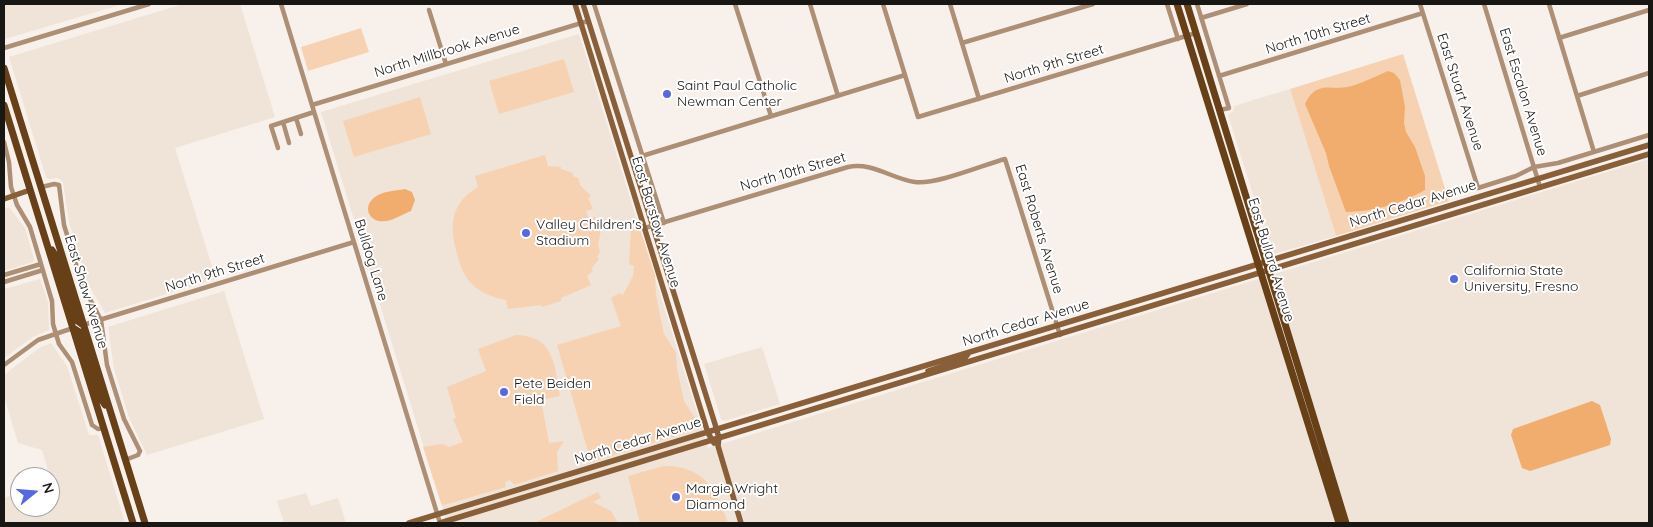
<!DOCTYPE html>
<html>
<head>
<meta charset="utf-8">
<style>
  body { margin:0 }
  #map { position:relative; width:1653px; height:527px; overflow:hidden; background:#f8f1eb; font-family:Quicksand,sans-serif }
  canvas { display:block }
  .frame { position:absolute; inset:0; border:5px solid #191714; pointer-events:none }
  .north { position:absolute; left:10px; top:467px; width:50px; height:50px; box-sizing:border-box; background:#fff; border:1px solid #a3a2a1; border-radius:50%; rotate:73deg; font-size:14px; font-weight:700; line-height:20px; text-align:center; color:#191714 }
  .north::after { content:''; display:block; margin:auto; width:18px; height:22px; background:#5769e0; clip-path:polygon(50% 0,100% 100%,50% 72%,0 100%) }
</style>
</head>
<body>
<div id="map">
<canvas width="1653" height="527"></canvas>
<div class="frame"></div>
<div class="north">N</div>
</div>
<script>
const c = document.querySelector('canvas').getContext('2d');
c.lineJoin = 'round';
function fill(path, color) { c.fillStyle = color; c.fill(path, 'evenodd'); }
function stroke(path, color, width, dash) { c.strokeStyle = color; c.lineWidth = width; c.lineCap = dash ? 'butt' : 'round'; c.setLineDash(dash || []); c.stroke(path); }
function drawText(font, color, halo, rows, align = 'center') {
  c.font = font + ' Quicksand,sans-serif'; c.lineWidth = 4; c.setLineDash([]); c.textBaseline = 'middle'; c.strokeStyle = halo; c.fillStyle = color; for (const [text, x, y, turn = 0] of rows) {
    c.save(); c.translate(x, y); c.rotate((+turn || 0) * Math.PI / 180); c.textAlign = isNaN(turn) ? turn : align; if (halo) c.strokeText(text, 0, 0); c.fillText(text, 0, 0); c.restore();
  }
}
const built = new Path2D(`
  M4,4H123L5,39Z
  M183,4H240L275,117L175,148L216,279L105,313L87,282L69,222L63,182L58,178L49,179L46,177L9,57Z
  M579,34L708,448L1649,159V523H447L321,112Z
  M1290,89L1336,236L1274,254L1271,252L1228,115L1233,111L1234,106Z
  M9,207L25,228L34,259L33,262L4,271V209Z
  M40,279L48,302L49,330L33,337L4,358V289Z
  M224,291L264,419L147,455L129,417L114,369L108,327Z
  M51,343L67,366L89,435H98L125,523H4V498L20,493V507H50V484L52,483L42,450L18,443L4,396V375L39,348Z
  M762,347L780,404L724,421L721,419L704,364Z
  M306,493L311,506L338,498L346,523H284L277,501Z`);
const green = new Path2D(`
  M361,28L369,52L308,71L301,47Z
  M1403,54L1449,201L1336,236L1290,89Z
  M564,59L574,92L499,114L489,81Z
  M420,97L431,134L354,157L343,121Z
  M545,155L548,166L561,167V169L573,173V176L578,178L580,185L591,196L588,198L593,209L586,211L589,219L595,217L597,229L601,230L598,245L600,252L597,257L599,259L591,269L593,271L587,276L591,285L561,298V301L542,307L541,305L508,309L506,300C493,297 482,294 472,284C464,276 461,268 458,257C449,228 449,204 478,187L475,176Z
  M638,223L655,275L656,295L664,334L676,353L677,369L684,401L696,420L691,431L591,462L557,345L621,326L611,298L619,293L623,295L633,276L634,266L629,264L631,225Z
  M516,335C555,336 554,365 560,396L541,400L549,443L564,441L557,452L558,471L514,485L510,480L505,482L506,487L444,505L441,503L423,447L442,444L449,447L463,442L453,419L456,418L447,387L486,371L478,349Z
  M664,466C704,466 716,489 728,523H640L628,476Z
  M598,492L601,498L593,502L611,511L618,523H534Z`);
const water = new Path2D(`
  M1388,71L1394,73L1400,80L1405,107L1404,123L1406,132L1415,147L1425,176V190C1402,203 1373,212 1346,212L1329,166L1326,153L1305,104C1317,78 1333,92 1352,86C1364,82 1376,76 1388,71Z
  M405,189L412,192L415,200L411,211C403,214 394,220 386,221C370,224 361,207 375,197C383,191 395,191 405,189Z
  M1592,401L1600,405L1611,439L1610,445L1530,471L1522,468L1511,435L1513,429Z`);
const street = new Path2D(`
  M281,4L440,523
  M594,4L664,223
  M735,4L771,116
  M810,4L838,96
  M883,4L918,117L1196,33
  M950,4L979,99
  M1167,4L1178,39
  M1197,4L1229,108L1220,110
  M1420,4L1478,188L1516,176L1534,167L1558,163L1649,135
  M1484,4L1540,187
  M1549,4L1594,152
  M429,10L446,64
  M1201,18L1247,4
  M1559,38L1649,10
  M962,43L1093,4
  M4,48L149,4
  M1219,76L1423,13
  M1577,96L1649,73
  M312,105L588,21
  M296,118L301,134
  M283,122L289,143
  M4,142L9,162L11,187L17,205L30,227L52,301L53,324L59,344L72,362L92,425L98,429L104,428
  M278,148L271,126L314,112
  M642,156L905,75
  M42,187L54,184L59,185L64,225L82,284L101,320L107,365L124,419L140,451L138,455L125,460
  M645,228L848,167C873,162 892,179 915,182C936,185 983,165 1005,159L1060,335
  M4,275L41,264
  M4,282L43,270
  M83,325L354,242
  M4,365L38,340L73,328`);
const secondary = new Path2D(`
  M575,4L708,433L714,443
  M583,4L715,424L719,438L718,446L741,523
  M4,199L30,190
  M928,371L964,359L968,354
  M409,523L1649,145
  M440,523L1649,154`);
const primary = new Path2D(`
  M1177,4L1339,523
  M1187,4L1346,523
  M4,68L145,523
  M4,105L133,523
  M52,250L57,258L76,320L83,325
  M73,328L81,333L100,397L105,405`);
const markers = [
  [667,94,5,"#5769e0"],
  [526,233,5,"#5769e0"],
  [1454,279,5,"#5769e0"],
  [504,392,5,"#5769e0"],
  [676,497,5,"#5769e0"]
];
const streetNames = [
  ["North 10th Street",1318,34,-17],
  ["North Millbrook Avenue",447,51,-17],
  ["North 9th Street",1054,64,-17],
  ["East Stuart Avenue",1460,92,72],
  ["East Escalon Avenue",1523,92,73],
  ["North 10th Street",793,172,-16],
  ["North Cedar Avenue",1413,204,-17],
  ["East Barstow Avenue",656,222,73],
  ["East Roberts Avenue",1039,229,73],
  ["Bulldog Lane",371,260,73],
  ["East Bullard Avenue",1271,260,73],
  ["North 9th Street",215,273,-17],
  ["East Shaw Avenue",86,292,73],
  ["North Cedar Avenue",1026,323,-17],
  ["North Cedar Avenue",638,441,-17]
];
const poiNames = [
  ["Saint Paul Catholic",677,86],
  ["Newman Center",677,102],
  ["Valley Children's",536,225],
  ["Stadium",536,241],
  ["California State",1464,271],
  ["University, Fresno",1464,287],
  ["Pete Beiden",514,384],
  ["Field",514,400],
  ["Margie Wright",686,489],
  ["Diamond",686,505]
];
fill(built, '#f0e3d7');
fill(green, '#f7d2b2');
fill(water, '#f1ad6d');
stroke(street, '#ac8f75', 4.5);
stroke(secondary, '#885f38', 5.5);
stroke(primary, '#674018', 7);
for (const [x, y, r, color] of markers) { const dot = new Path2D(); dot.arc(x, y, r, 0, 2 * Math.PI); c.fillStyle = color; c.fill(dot); stroke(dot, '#fff', 2); }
drawText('14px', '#191714', '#fff', streetNames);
drawText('14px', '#191714', '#fff', poiNames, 'left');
</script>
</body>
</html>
